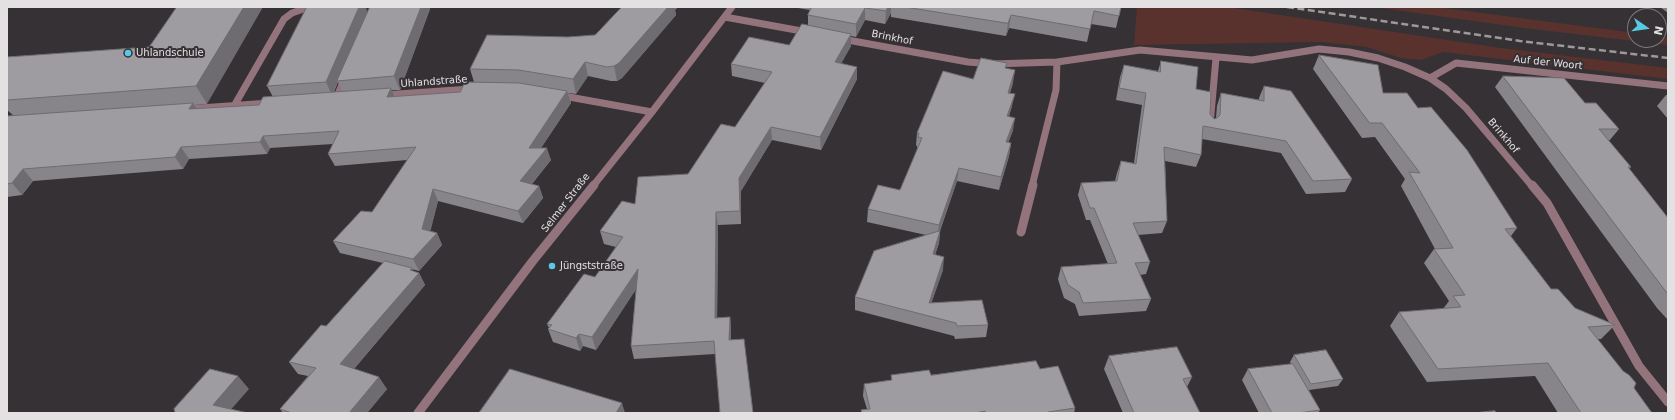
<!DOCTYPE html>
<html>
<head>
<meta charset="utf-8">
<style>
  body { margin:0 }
  #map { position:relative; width:1675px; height:420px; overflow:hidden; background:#363134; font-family:"DejaVu Sans",sans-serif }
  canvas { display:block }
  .frame { position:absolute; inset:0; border:8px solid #e4e1e3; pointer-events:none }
  .north { position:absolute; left:1627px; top:8px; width:40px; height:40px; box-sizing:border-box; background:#363134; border:1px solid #7c777a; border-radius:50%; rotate:103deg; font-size:11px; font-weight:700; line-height:16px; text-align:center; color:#e4e1e3 }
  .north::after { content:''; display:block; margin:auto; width:14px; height:18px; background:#58c9e3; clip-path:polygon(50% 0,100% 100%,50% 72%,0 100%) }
</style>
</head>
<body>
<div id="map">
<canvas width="1675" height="420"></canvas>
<div class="frame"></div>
<div class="north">N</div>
</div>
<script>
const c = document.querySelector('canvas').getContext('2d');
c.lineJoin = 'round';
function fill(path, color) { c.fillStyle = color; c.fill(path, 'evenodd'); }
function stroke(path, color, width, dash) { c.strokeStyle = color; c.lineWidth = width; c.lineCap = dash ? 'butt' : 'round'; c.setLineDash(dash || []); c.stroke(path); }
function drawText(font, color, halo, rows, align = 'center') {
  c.font = font + ' "DejaVu Sans",sans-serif'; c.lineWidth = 4; c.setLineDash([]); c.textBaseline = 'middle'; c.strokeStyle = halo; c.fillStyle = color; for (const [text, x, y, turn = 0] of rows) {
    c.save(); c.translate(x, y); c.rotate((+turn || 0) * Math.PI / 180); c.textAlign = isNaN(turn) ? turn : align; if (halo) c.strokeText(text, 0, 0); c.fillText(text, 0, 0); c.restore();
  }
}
const green = new Path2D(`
  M1137,7H1227L1501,48L1668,68V79L1443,52L1421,60L1401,58L1367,47L1322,42L1134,45Z
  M1374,7H1436L1635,33V40H1659V36L1668,38V45L1524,28Z`);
const minorFar1 = new Path2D(`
  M725,17L807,32
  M842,39L968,62L992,64L1057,62L1140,50L1252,60L1319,49L1349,52L1378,58L1405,67L1430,78L1446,89L1466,108L1532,186
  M1430,78L1456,63L1668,86
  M383,95L471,89
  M558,95L652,112
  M336,99L345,77
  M234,106L284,19L292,13L309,7
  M187,109L269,103
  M1210,125L1216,58
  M593,186L652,112L732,7
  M1032,186L1056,90L1057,62`);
const minor = new Path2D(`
  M1532,185L1547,203L1639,366L1668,402
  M1021,232L1033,185
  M418,413L532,262L594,185`);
const rail = new Path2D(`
  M1287,7L1520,41L1668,58`);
const wall = new Path2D(`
  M177,7L207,104L194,105L197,109L259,105L273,97L267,86L307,7H366L367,14L370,7H430V9L400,90H392L395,97L460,92L474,82L470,69L568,37L595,35L622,7H678L675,10L676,15L622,78L617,81H611L588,76L576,94L568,93L571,103L541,148L551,160L532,184L539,186L543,198L523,223L438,201L430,231L437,233L442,245L419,271L412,269L413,271L419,273L425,285L354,369L387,389L367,413H283L280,409L308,376L298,374L289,362L326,326L383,263L340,253L333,241L372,212L407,160L335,166L328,154L333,144L270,148L267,154L189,159L183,169L33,181L22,195L7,197V116H14L7,110V57L149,47ZM338,82L343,92H334Z
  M792,7H1121L1116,28L1091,24L1087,42L1009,28L1006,36L891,17V13L885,24L865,20L856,37L851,36V46L841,63L857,79L821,150L772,140L741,191V224L718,225L717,318L730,317L731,330L715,354L634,359L631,346L636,289L596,350L583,346L580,351L553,342L548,329L549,328L547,324L595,277L616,247L604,244L600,231L635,204L688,174L735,127L765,83L732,76L731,64L789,45L808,25V15L810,10Z
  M1660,7H1668V13Z
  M1319,55L1383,93L1418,108L1517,228L1511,236L1551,289L1575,308L1615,325L1601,339H1598L1652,413H1558L1535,376L1427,382L1390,326L1399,312L1443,309L1449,301L1424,263L1434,249H1435L1401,186L1405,179L1375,137L1362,138L1313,69Z
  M1161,61L1196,89L1210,114L1214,119L1216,118L1217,106L1221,93L1259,100V98L1264,86L1352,179L1345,192L1306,194L1281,153L1202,139L1201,155L1196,167L1165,161L1167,221L1162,233L1138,235L1150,262L1146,274L1140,275L1151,299L1146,311L1079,316L1075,304L1064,298L1058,279L1061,267L1108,264L1090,220H1086L1078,195L1081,183L1115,181L1117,173L1121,161L1134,163L1142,105L1116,100L1120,77L1124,65L1158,71Z
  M1007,63L1006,68L1013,83L1010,93L1012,106L1009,116L1013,130L1008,143H1011L1009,156L999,190L957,181L940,231L939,243L935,255L943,270L931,303L988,325L986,337L955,339L954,336L855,310V297L926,235L867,222L868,209L900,190L917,150V146L916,145L917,133L973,79Z
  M1503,76L1619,129L1609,141L1631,167L1629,169L1668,218V320L1657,308L1495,87Z
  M1666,95H1668V119L1657,106Z
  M1294,355L1343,379L1338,386L1309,390L1320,410L1318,413H1259L1242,380L1248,369L1291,364L1290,362Z
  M1109,356L1192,377L1187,387L1200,413H1123L1104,369Z
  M1040,369L1075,408L1074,413H861V410L867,409L863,396L864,384L891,380V375H931Z`);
const shadedWall = new Path2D(`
  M244,7H263L207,104L196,86Z
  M359,7H366L367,15L337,81L338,82L332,95L326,82Z
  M421,7H430V9L400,90L394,76Z
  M668,7H678L675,10L676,15L622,78L617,81L614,66Z
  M888,7H891V13L885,24L886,11Z
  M865,8V20L856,37V24Z
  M1011,15L1009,28L1006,36L1008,23Z
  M851,34V46L835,75V62Z
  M585,62L588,76L576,94L573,79Z
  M857,67V79L821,150L820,137Z
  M1015,70L1013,83L1006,105L1008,93Z
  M391,88L396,100L387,97Z
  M567,91L571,103L533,160L529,148Z
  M1015,94L1012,106L1005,129L1007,116Z
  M193,103L201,115L189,109Z
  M1015,118L1013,130L1004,155L1006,142Z
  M771,127L772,140L741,191V224L740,211L739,178Z
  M263,136L270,148L267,154L260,142Z
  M1011,143L1009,156L999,190L1001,177Z
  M181,147L189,159L183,169L175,157Z
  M547,148L551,160L524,193L520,181Z
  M959,168L957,181L937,238L939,225Z
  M23,169L33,181L22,195L12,183Z
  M539,186L543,198L523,223L518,211Z
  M433,189L438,201L428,241L422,229Z
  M716,212L718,225L717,331L715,318Z
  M940,231L939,243L931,267L933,254Z
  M437,233L442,245L419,271L413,259Z
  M944,257L943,270L927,316L929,303Z
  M412,268L416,277L419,273L425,285L348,376L340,364Z
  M638,269L641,282L596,350L592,337Z
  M730,317L731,330V353L729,340Z
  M579,334L583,346L580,351L576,338Z
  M238,376L249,389L228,413L213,405Z
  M379,377L387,389L367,413H349Z
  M622,403L625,413H616Z`);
const building = new Path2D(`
  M177,7H244L196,86L7,100V57L149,47Z
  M307,7H359L326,82L267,86Z
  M370,7H421L394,76L337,81Z
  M622,7H668L619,63L614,66L607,67L585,62L573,79L519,70L470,69L487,35L568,37L595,35Z
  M812,7H888L886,11L865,8L856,24L808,15Z
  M905,7H1121L1119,16L1094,11L1090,29L1011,15L1008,23Z
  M802,24L851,34L835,62L857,67L820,137L771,127L739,178L740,211L716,212L715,318L730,317L729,340L744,339L753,413H720L714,341L631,346L638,269L592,337L579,334L576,338L548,329L552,325L547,324L584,274L595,277L623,237L600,231L622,201L635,204L638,177L688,174L721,124L735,127L772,72L731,64L749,37L789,45Z
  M1319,55L1378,65L1383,93H1407L1418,108L1431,107L1467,150L1517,228L1505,229L1551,289H1558L1575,308L1615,325L1588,327L1623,371L1629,375L1636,383L1634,388L1652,413H1581L1548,363L1438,369L1399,312L1461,307L1453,296L1465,295L1434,249L1453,248L1409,172L1420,173L1382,123H1370Z
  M981,58L1007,63L1005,68L1015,70L1008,93L1015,94L1007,116L1015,118L1006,142L1011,143L1001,177L959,168L939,225L868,209L878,185L900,190L922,138L918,137L919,133H917L943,71L973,79Z
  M1161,61L1198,67L1196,89L1211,92L1210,114L1214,119L1217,118L1220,115L1221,93L1264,101V86L1291,91L1352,179L1313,181L1286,141L1203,126L1201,155L1164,147L1167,221L1133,223L1150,262L1135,263L1151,299L1083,303L1079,292L1068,285L1061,267L1117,263L1094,208H1090L1081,183L1117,181L1121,161L1136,164L1146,93L1119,88L1124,65L1160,72Z
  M1503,76L1564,78L1585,103H1596L1619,129H1599L1631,167H1628L1668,218V294Z
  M465,82L519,83L567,91L529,148H547L520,181L539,186L518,211L433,189L422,229L437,233L413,259L333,241L361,211L372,212L416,147L328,154L339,131L263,136L260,142L181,147L175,157L23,169L12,183L7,184V116L193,103L189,109L259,105L263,97L391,88L387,97L460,92Z
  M940,231L933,254L944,257L929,303L982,300L988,325L957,326L956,323L855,297L874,251Z
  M385,261L412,268L410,270L419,273L340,364L379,377L349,413H292L280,409L316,368L289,362L321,325L326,326Z
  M1177,347L1192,377L1183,379L1200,413H1134L1109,356Z
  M1326,350L1343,379L1311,384L1294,355Z
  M1036,361L1040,369L1058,366L1075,408L1048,412V413H986L985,411L975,413H862L861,410L870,409L864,384L892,380L891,375L929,370L931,375Z
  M1293,364L1320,410L1298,413H1272L1248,369Z
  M210,369L238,376L213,405L248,413H173L175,412L174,409Z
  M510,369L622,403L616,413H479Z
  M1495,411L1496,413H1474Z`);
const markers = [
  [128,53,4,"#58c9e3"],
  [552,266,4,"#58c9e3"]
];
const streetNames = [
  ["Brinkhof",892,38,11],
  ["Auf der Woort",1548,63,6],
  ["Uhlandstraße",434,82,-4],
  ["Brinkhof",1503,136,50],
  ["Selmer Straße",566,203,-52]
];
const poiNames = [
  ["Uhlandschule",136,53],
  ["Jüngststraße",560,266]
];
fill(green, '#59322e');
stroke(minorFar1, '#94747c', 7);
stroke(minor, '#94747c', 9);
stroke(rail, '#9d999b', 2.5, [7, 3.5]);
fill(wall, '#88858a');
fill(shadedWall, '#6f6c71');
fill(building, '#9e9ba1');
stroke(building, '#6f6c71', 1);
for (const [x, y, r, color] of markers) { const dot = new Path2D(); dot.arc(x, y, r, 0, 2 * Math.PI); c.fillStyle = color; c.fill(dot); stroke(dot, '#363134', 1.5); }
drawText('10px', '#e4e1e3', '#363134', streetNames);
drawText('10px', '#e4e1e3', '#363134', poiNames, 'left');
</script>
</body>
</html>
